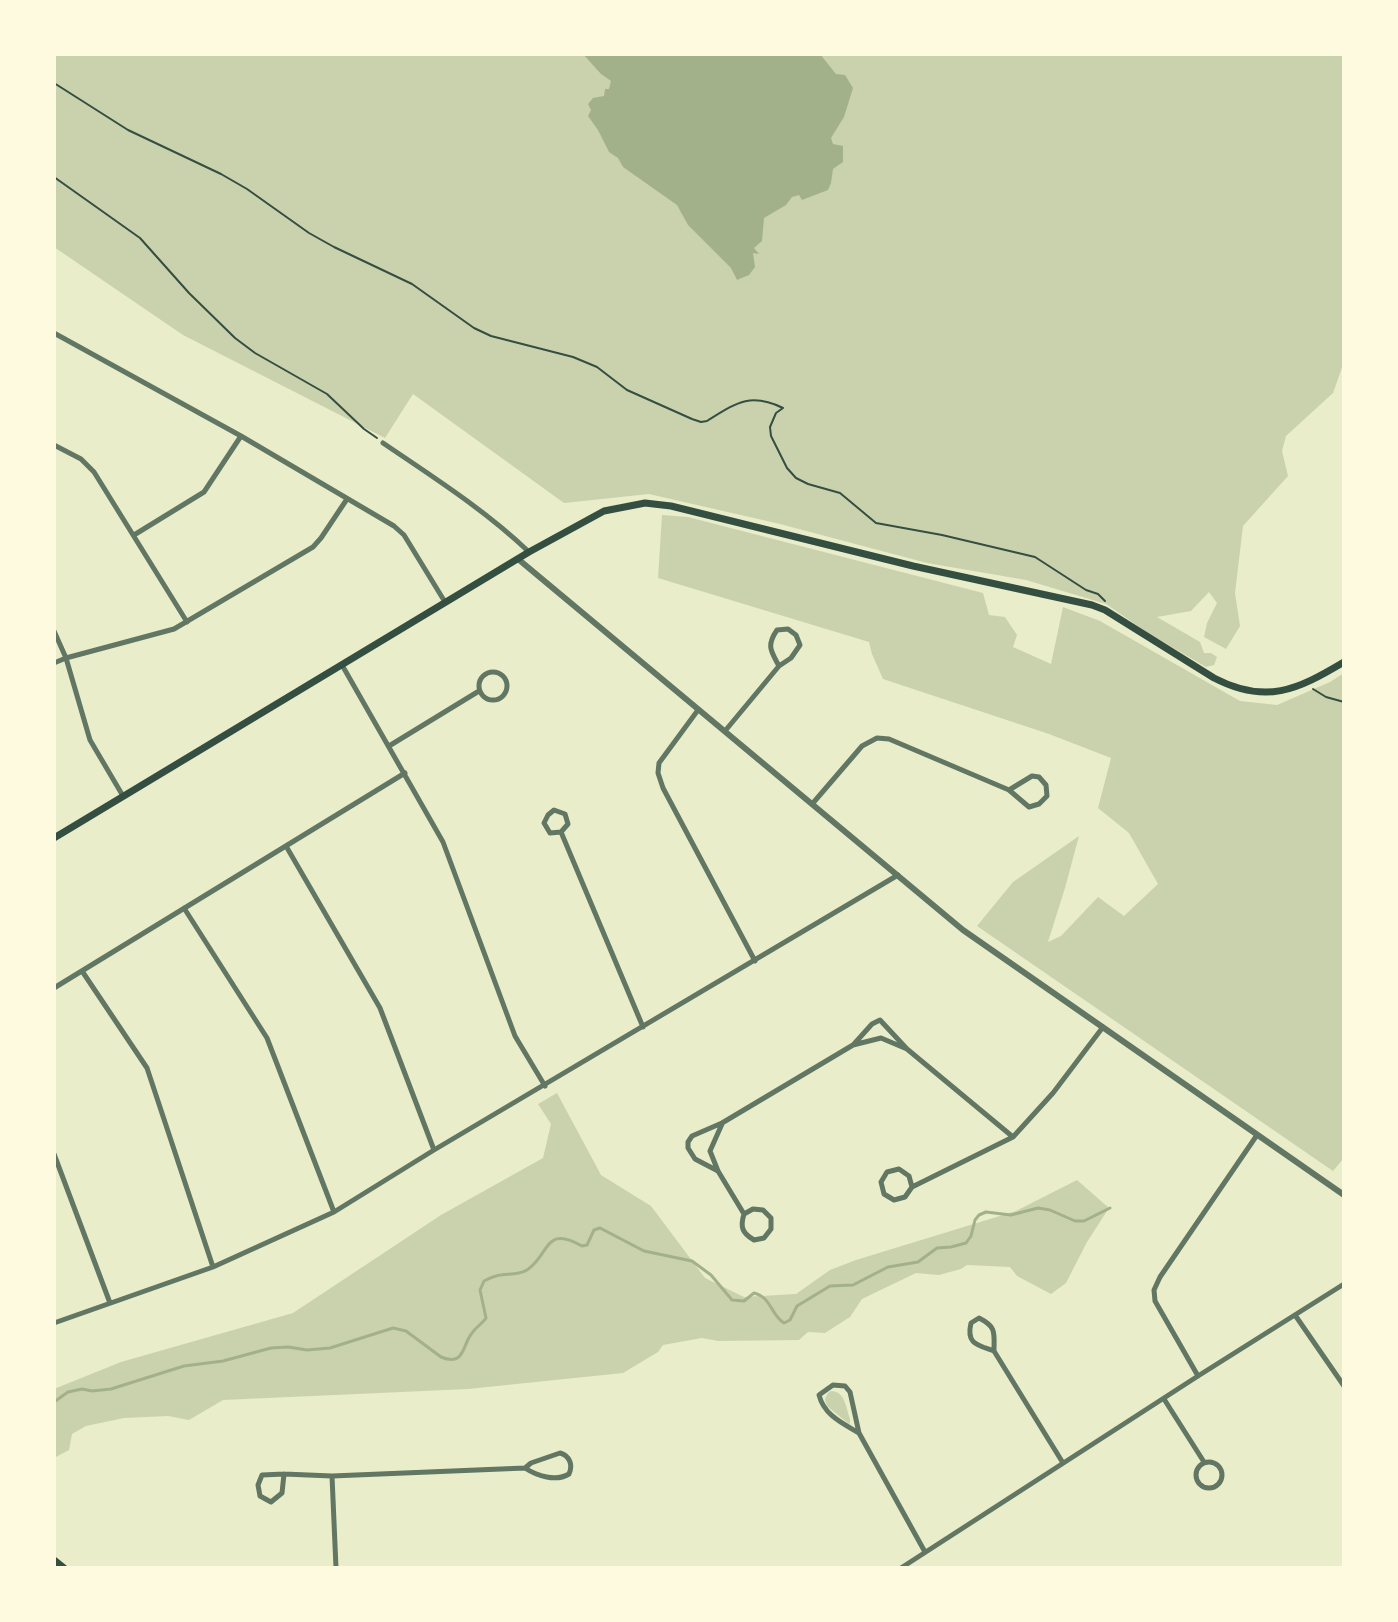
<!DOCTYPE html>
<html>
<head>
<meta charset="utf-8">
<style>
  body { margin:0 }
  #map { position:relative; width:1398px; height:1622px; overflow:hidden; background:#e9edc9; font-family:Figtree,sans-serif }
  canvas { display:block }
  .frame { position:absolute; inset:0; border:56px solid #fefae0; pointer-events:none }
</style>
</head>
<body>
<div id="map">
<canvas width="1398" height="1622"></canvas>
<div class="frame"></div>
</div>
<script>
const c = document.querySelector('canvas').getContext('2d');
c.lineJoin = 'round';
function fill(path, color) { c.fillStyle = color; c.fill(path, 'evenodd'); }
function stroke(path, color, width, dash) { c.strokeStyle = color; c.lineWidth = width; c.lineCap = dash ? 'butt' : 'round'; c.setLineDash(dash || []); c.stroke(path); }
const green = new Path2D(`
  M54,54H1344V362L1333,393L1286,436L1282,451L1288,476L1243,526L1235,593L1240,626L1226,649L1204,637L1207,623L1217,603L1209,592L1191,611L1157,617L1200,642L1204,653H1211L1217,657L1214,665L1206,667L1148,633L1106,604L1026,580L927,563L780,524L649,494L564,503L413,394L385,438L183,335L54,247Z
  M662,515L688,517L983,593L989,615L1005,617L1017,635L1013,647L1051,664L1063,607L1100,621L1240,701L1277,705L1330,682L1344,673V1158L1333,1171L977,926L1013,882L1079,836L1065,888L1048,942L1061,936L1098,897L1124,916L1158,884L1129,833L1098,808L1111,758L1049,734L883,679L872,654L869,642L658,578Z
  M557,1093L601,1175L651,1206L705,1278L744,1297L796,1294L830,1270L856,1260L1016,1211L1077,1180L1109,1208L1087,1242L1066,1283L1051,1294L1017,1276L1010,1267L967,1265L961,1269L939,1275L916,1273L862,1299L850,1317L825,1333L808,1332L799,1340L718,1341L702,1338L663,1345L658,1352L623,1373L468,1389L223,1400L189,1420L168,1416L124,1418L86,1426L72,1434L69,1450L54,1458V1389L121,1362L293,1313L441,1215L543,1158L551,1124L538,1104Z
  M831,1391C845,1391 846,1408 850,1419V1423L849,1424L827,1406L825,1399L828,1393Z`);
const water = new Path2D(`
  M583,54H820L836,74L845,75L853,88L844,117L831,138L833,144L843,146V162L833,169L831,183L828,190L802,200L799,195L792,197L786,205L764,218L762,241L754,248L759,254L753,253L755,267L749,275L737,280L731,268L688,225L677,205L623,167L618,158L609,152L598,130L588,116L591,110L588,104L593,98L604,96L605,89H609L611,81L601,74Z`);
const stream = new Path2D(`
  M54,1402L68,1392L82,1389L92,1391L111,1389L184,1366L223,1361L271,1348L288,1347L307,1350L330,1348L393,1328L406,1331L441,1357C465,1367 462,1345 472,1333C476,1327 482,1324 486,1318L480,1290L484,1281C488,1279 492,1277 496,1276C506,1273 517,1276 527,1270C550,1255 544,1224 582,1246L587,1245L594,1230L600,1228L644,1251L692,1261L711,1275L732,1300L744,1301L754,1293C771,1297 771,1315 784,1323L790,1320L797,1306L830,1286L853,1285L888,1267L918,1262L937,1248L951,1247L966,1243L971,1236L975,1220L979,1215L986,1212L1011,1215L1038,1208L1050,1210L1075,1221H1084L1110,1208`);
const path = new Path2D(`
  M54,83L128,130L221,174L247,189L309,233L334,247L412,284L474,328L491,336L573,357L597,367L627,390L692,419L701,422L707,421C736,403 750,392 783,408L776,413L770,427L771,436L787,468L796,478L808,484L840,493L876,523L942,535L1035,557L1086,590L1098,594L1105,601
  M54,177L140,238L189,293L235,338L255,353L327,394L364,429L377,438
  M1313,689L1326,697L1344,702`);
const minor = new Path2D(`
  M54,333L241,436L394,526L404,535L445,602
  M383,443C433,477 485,510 529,552
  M54,445L81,459L94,472L187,622
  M134,535L204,492L241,436
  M54,631L66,658L90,740L123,796
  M54,663L66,658L174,629L313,547L321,538L347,499
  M342,665L443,842L515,1036L545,1086
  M479 686a14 14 0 1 1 28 0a14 14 0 1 1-28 0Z
  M698,710L659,763L658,773L663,788L755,961
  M725,731L779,666L791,658L800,645L796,635L788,629L777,630C766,646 771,651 779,666
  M389,746L479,691
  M813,803L862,746L877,738L889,739L1009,790L1029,807L1039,804L1047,796L1046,785L1039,777L1032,776L1009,790
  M561,832L568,824L565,814L554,810L548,815L544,823L550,833L561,832L643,1027
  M286,846L380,1008L434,1150
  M184,908L267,1038L334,1212
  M82,971L147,1068L213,1267
  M54,988L405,773
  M854,1044L872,1024L880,1020L907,1049L1013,1137
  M722,1124L710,1151L718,1171L744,1214C740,1227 742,1233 754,1240L764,1238L771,1229V1218L763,1210L753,1209L744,1214
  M54,1154L110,1303
  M718,1171L695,1159L688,1148V1142L692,1136L722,1123L853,1045L881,1038L907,1049
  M912,1187L909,1176L899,1169L887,1172L881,1182L884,1194L894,1200L905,1197L912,1187L1013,1137L1053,1093L1103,1027
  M1295,1315L1344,1386
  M54,1323L213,1267L334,1212L434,1150L898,875
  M994,1351C977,1345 966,1344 971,1323L979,1318C997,1327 994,1333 994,1351L1063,1463
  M1198,1376L1155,1301L1154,1290L1160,1277L1257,1135
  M1164,1399L1204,1462
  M859,1433C842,1423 824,1415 819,1395L833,1385L845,1386L850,1392L859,1433L925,1552
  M1196 1475a13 13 0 1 1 26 0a13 13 0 1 1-26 0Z
  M284,1474L282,1493L271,1502L260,1496L258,1485L262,1475L284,1474L332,1476L525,1468C537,1476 556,1482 569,1474C573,1465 570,1456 560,1453L531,1463L525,1468
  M332,1476L336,1568
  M901,1568L1198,1376L1344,1284`);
const tertiary = new Path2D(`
  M518,559L963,930L1344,1195`);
const secondary = new Path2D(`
  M54,838L529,552L604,511L645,503L671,506L913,566L1092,605L1105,610L1214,678C1266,705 1297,690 1344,662
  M54,1560L64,1568`);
fill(green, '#cad2ad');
fill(water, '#a3b18a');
stroke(stream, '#a3b18a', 3);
stroke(path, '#344e41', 2);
stroke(minor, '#617663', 5);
stroke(tertiary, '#617663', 6);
stroke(secondary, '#344e41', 7);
</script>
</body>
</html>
